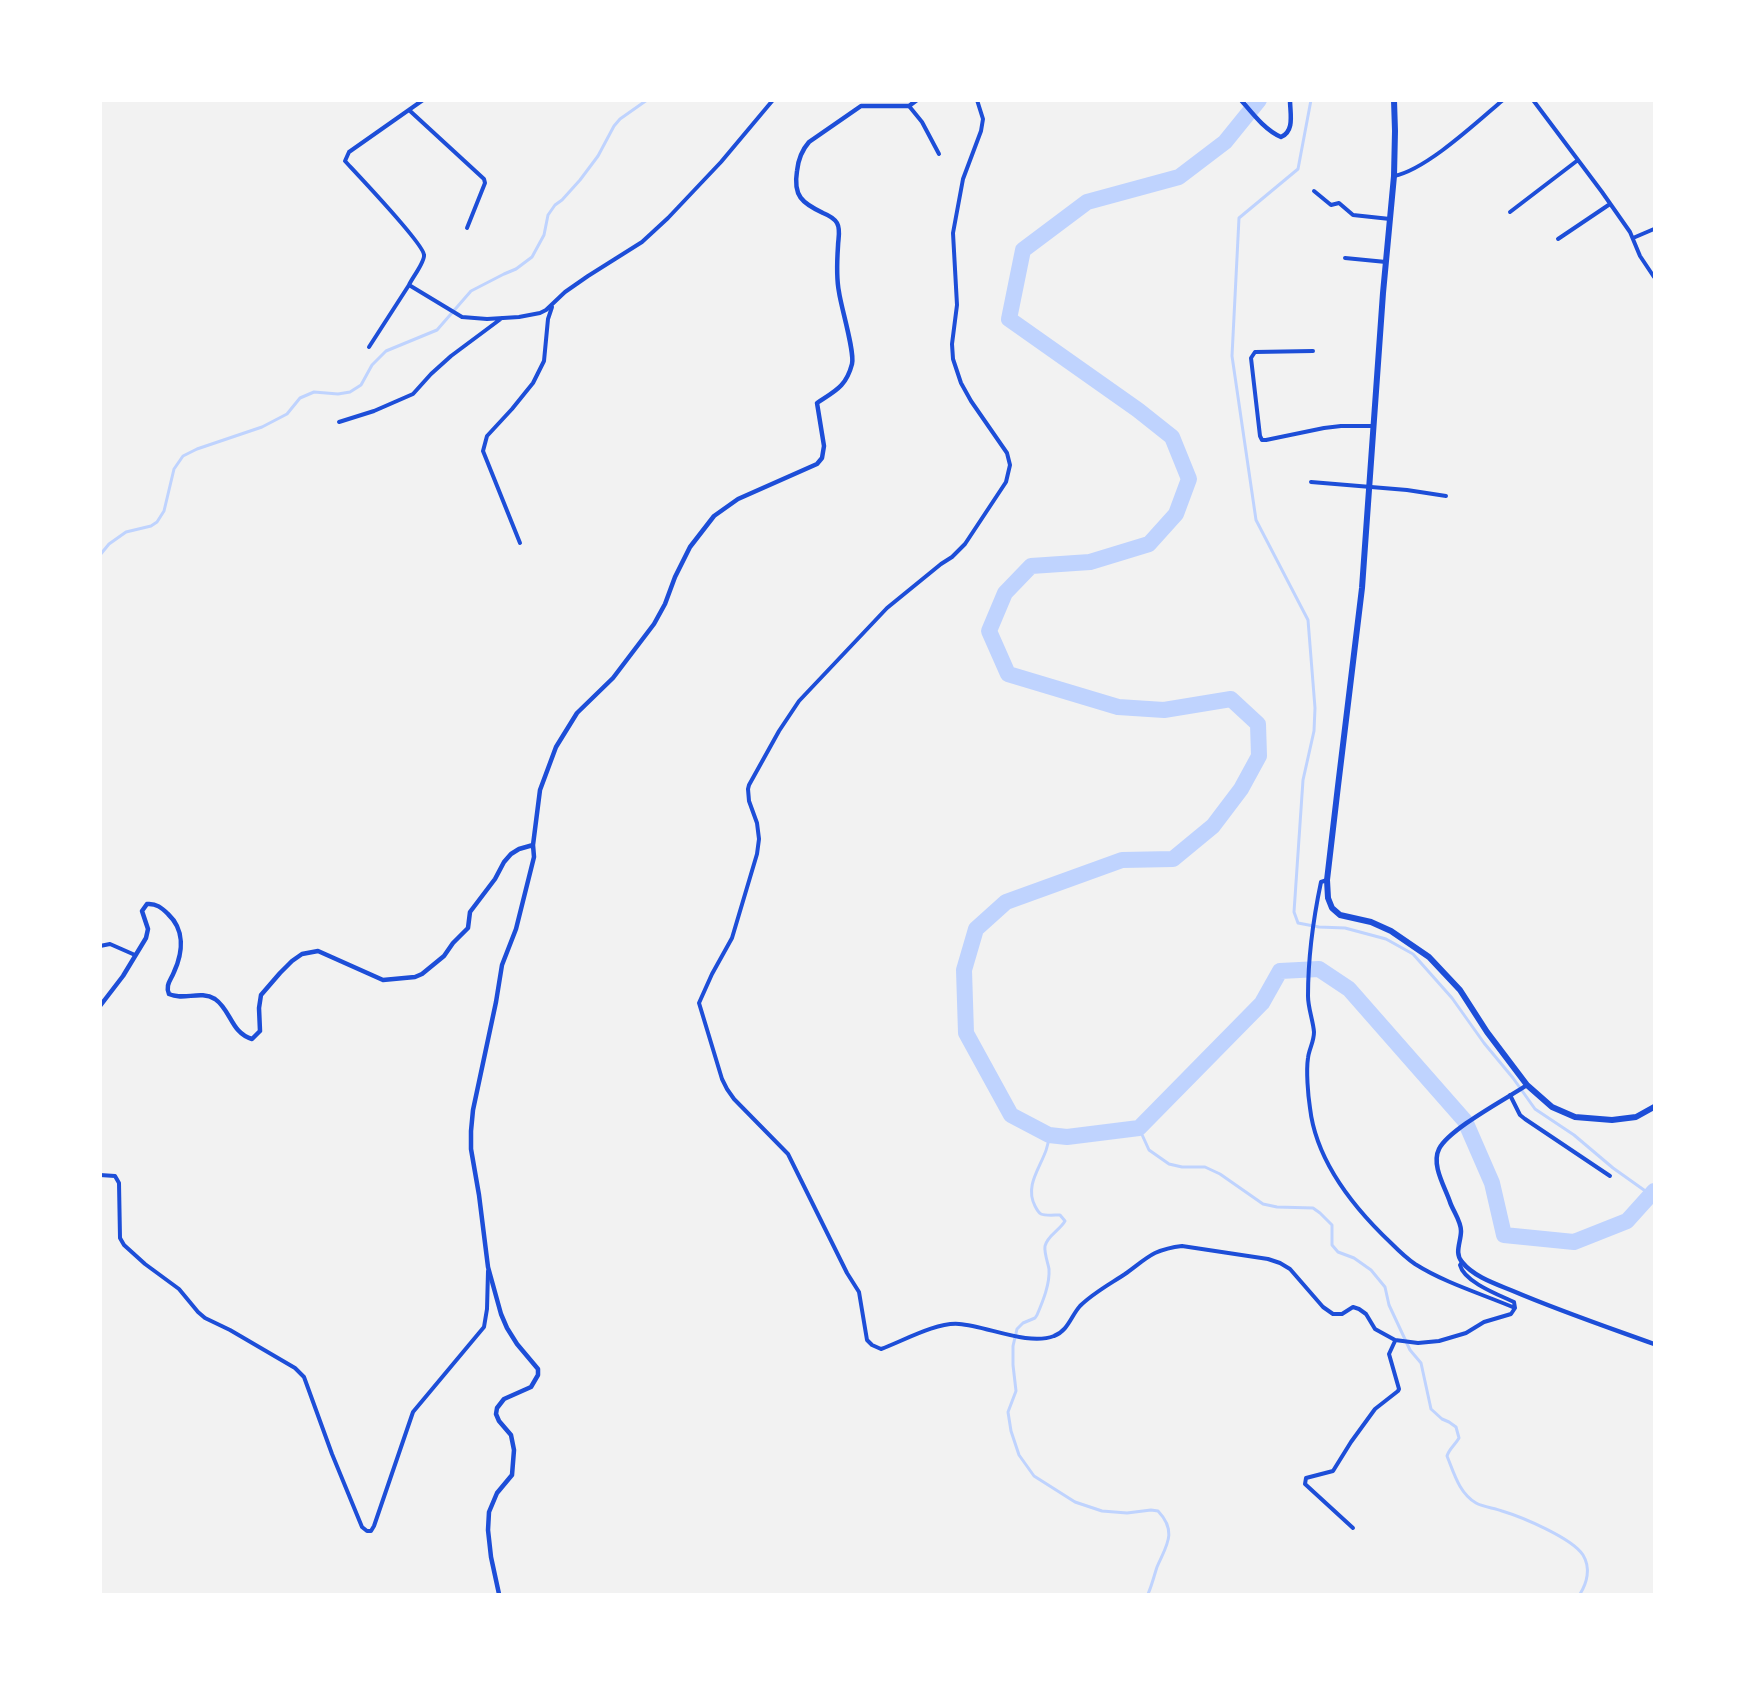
<!DOCTYPE html>
<html>
<head>
<meta charset="utf-8">
<style>
  body { margin:0 }
  #map { position:relative; width:1755px; height:1695px; overflow:hidden; background:#f2f2f2; font-family:"Source Serif 4",serif }
  canvas { display:block }
  .frame { position:absolute; inset:0; border:102px solid #fff; pointer-events:none }
</style>
</head>
<body>
<div id="map">
<canvas width="1755" height="1695"></canvas>
<div class="frame"></div>
</div>
<script>
const c = document.querySelector('canvas').getContext('2d');
c.lineJoin = 'round';
function stroke(path, color, width, dash) { c.strokeStyle = color; c.lineWidth = width; c.lineCap = dash ? 'butt' : 'round'; c.setLineDash(dash || []); c.stroke(path); }
const stream = new Path2D(`
  M1311,100L1298,169L1239,218L1232,356L1256,520L1308,620L1315,708L1314,731L1303,780L1294,912L1298,923L1319,927L1345,928L1386,939L1413,954L1452,998L1484,1043L1513,1078L1535,1109L1574,1135L1613,1168L1651,1195
  M100,555L109,544L126,532L151,526L157,522L164,511L174,469L183,456L197,449L262,427L287,414L300,398L314,392L338,394L350,392L361,385L372,365L386,351L437,330L471,291L504,274L516,269L532,257L544,235L548,215L555,205L562,200L580,180L598,156L614,126L620,119L647,100
  M1139,1128L1149,1150L1169,1164L1182,1167H1205L1220,1174L1263,1204L1277,1207L1313,1208L1320,1213L1332,1225V1245L1338,1252L1354,1258L1371,1270L1385,1287L1389,1305L1410,1350L1421,1363L1431,1409L1442,1419L1449,1422L1456,1427L1459,1438C1455,1445 1449,1449 1447,1456C1454,1473 1459,1493 1476,1503C1483,1507 1494,1508 1502,1511C1522,1517 1572,1538 1583,1555C1591,1568 1587,1583 1580,1594
  M1049,1135C1049,1160 1022,1181 1035,1206C1036,1208 1039,1213 1041,1214C1045,1216 1054,1215 1060,1215L1065,1221C1060,1230 1047,1236 1045,1246C1044,1253 1048,1263 1049,1269C1050,1284 1043,1301 1037,1315L1035,1318L1023,1323L1017,1329L1013,1346V1365L1016,1391L1008,1412L1011,1431L1019,1455L1034,1476L1075,1502L1102,1511L1127,1513L1151,1510L1158,1511C1178,1532 1166,1546 1157,1567C1154,1576 1152,1585 1148,1594`);
const river = new Path2D(`
  M1259,100L1225,142L1179,177L1087,202L1023,250L1009,319L1138,410L1172,437L1189,479L1176,514L1149,544L1090,562L1031,566L1005,593L989,631L1008,674L1118,707L1164,710L1231,699L1258,724L1259,756L1241,789L1213,826L1173,859L1122,860L1006,902L976,929L964,970L966,1033L1011,1115L1049,1135L1067,1137L1139,1128L1262,1003L1280,971L1319,969L1349,989L1465,1121L1492,1183L1504,1235L1574,1242L1627,1221L1654,1191`);
const minor = new Path2D(`
  M423,100L349,152L345,161C357,174 424,244 424,255C425,262 412,278 409,285L462,317L487,319L519,317L540,313L546,310L565,292L588,276L642,242L668,218L721,162L773,100
  M977,100L983,119L981,131L963,179L953,233L957,305L952,344L953,359L961,383L971,401L1007,453L1010,465L1006,482L965,544L952,557L941,564L887,608L799,701L779,731L749,785L748,789L749,801L757,823L759,839L757,854L732,938L712,974L699,1003L722,1079L727,1089L734,1099L788,1154L847,1273L859,1292L867,1340L872,1345L881,1349C903,1341 936,1322 959,1324C987,1326 1028,1346 1054,1336C1068,1331 1071,1316 1080,1306C1093,1293 1110,1284 1125,1274C1135,1267 1145,1258 1155,1253C1164,1249 1173,1247 1182,1246L1268,1259L1280,1263L1290,1269L1323,1307L1333,1314H1342L1353,1307L1359,1309L1366,1314L1375,1329L1395,1340L1418,1343L1439,1341L1466,1333L1484,1322L1511,1314L1515,1308L1514,1302C1499,1295 1464,1282 1460,1265L1462,1262
  M1533,100L1602,192L1630,232L1640,256L1654,277
  M909,106L922,122L939,154
  M409,110L484,179L485,183L467,228
  M1394,176C1426,170 1477,122 1503,100
  M1314,191L1331,205L1339,203L1353,215L1390,219
  M1510,212L1578,160
  M1633,238L1654,229
  M1558,239L1610,204
  M1345,258L1386,262
  M369,347L409,285
  M1313,351L1255,352L1251,358L1260,436L1262,440H1266L1324,428L1341,426H1373
  M339,422L374,411L413,394L431,374L451,356L502,318
  M1311,482L1407,490L1446,496
  M520,543L483,451L487,436L512,409L533,383L544,361L548,319L552,307
  M1327,880L1321,882C1313,920 1308,958 1308,996C1308,1008 1313,1020 1314,1032C1314,1042 1309,1049 1308,1058C1306,1071 1308,1095 1310,1108C1316,1160 1354,1208 1391,1243C1398,1250 1406,1258 1415,1264C1445,1283 1482,1294 1515,1308
  M100,946L110,944L135,955
  M1510,1095L1520,1115L1525,1119L1610,1176
  M100,1175L115,1176L119,1183L120,1238L124,1245L145,1264L179,1289L198,1312L205,1318L230,1330L295,1368L304,1377L332,1454L362,1527L367,1531H371L374,1526L413,1412L484,1327L487,1309L488,1271
  M1353,1528L1305,1484L1306,1478L1333,1471L1351,1442L1375,1409L1398,1391L1399,1389L1389,1354L1395,1341`);
const tertiary = new Path2D(`
  M1241,100C1253,114 1265,130 1281,137C1295,131 1290,113 1290,100
  M100,1006L123,976L146,938L148,929L142,911L147,904C156,903 162,908 168,914C185,930 183,952 174,972C171,980 165,985 169,994C184,1001 200,990 215,999C231,1010 231,1033 252,1039L260,1031L259,1008L261,995L280,973L292,961L302,954L318,951L383,980L415,977L422,974L444,956L453,943L468,928L470,912L495,879L504,862L511,854L519,849L533,845
  M1527,1085C1506,1099 1449,1129 1439,1149C1431,1165 1445,1187 1450,1202C1453,1211 1461,1221 1461,1231C1461,1242 1454,1253 1462,1262C1474,1277 1496,1284 1513,1291C1560,1311 1607,1327 1654,1344
  M499,1594L491,1557L488,1530L489,1512L497,1493L512,1475L514,1450L511,1435L499,1421L496,1414L497,1408L504,1399L531,1387L538,1375V1369L517,1344L507,1328L501,1314L488,1267L479,1195L471,1149V1131L473,1110L496,1002L502,965L516,929L534,857L533,845L540,790L556,747L577,713L613,678L654,624L665,604L675,577L690,547L714,516L738,499L817,464L822,458L824,446L817,403C835,391 846,387 852,364C855,352 841,307 839,292C836,277 837,261 838,246C838,239 841,230 837,223C834,218 828,215 823,213C802,203 793,196 797,171C798,161 802,150 809,142L861,106H909L917,100`);
const trunk = new Path2D(`
  M1394,100L1395,131L1394,176L1383,293L1362,588L1338,786L1327,880L1328,898L1332,908L1340,915L1371,922L1391,931L1429,957L1460,990L1487,1032L1527,1085L1552,1107L1575,1117L1612,1120L1636,1117L1654,1107`);
stroke(stream, '#bfd3fe', 3);
stroke(river, '#bfd3fe', 16);
stroke(minor, '#1d4ed8', 4);
stroke(tertiary, '#1d4ed8', 4.5);
stroke(trunk, '#1d4ed8', 6);
</script>
</body>
</html>
